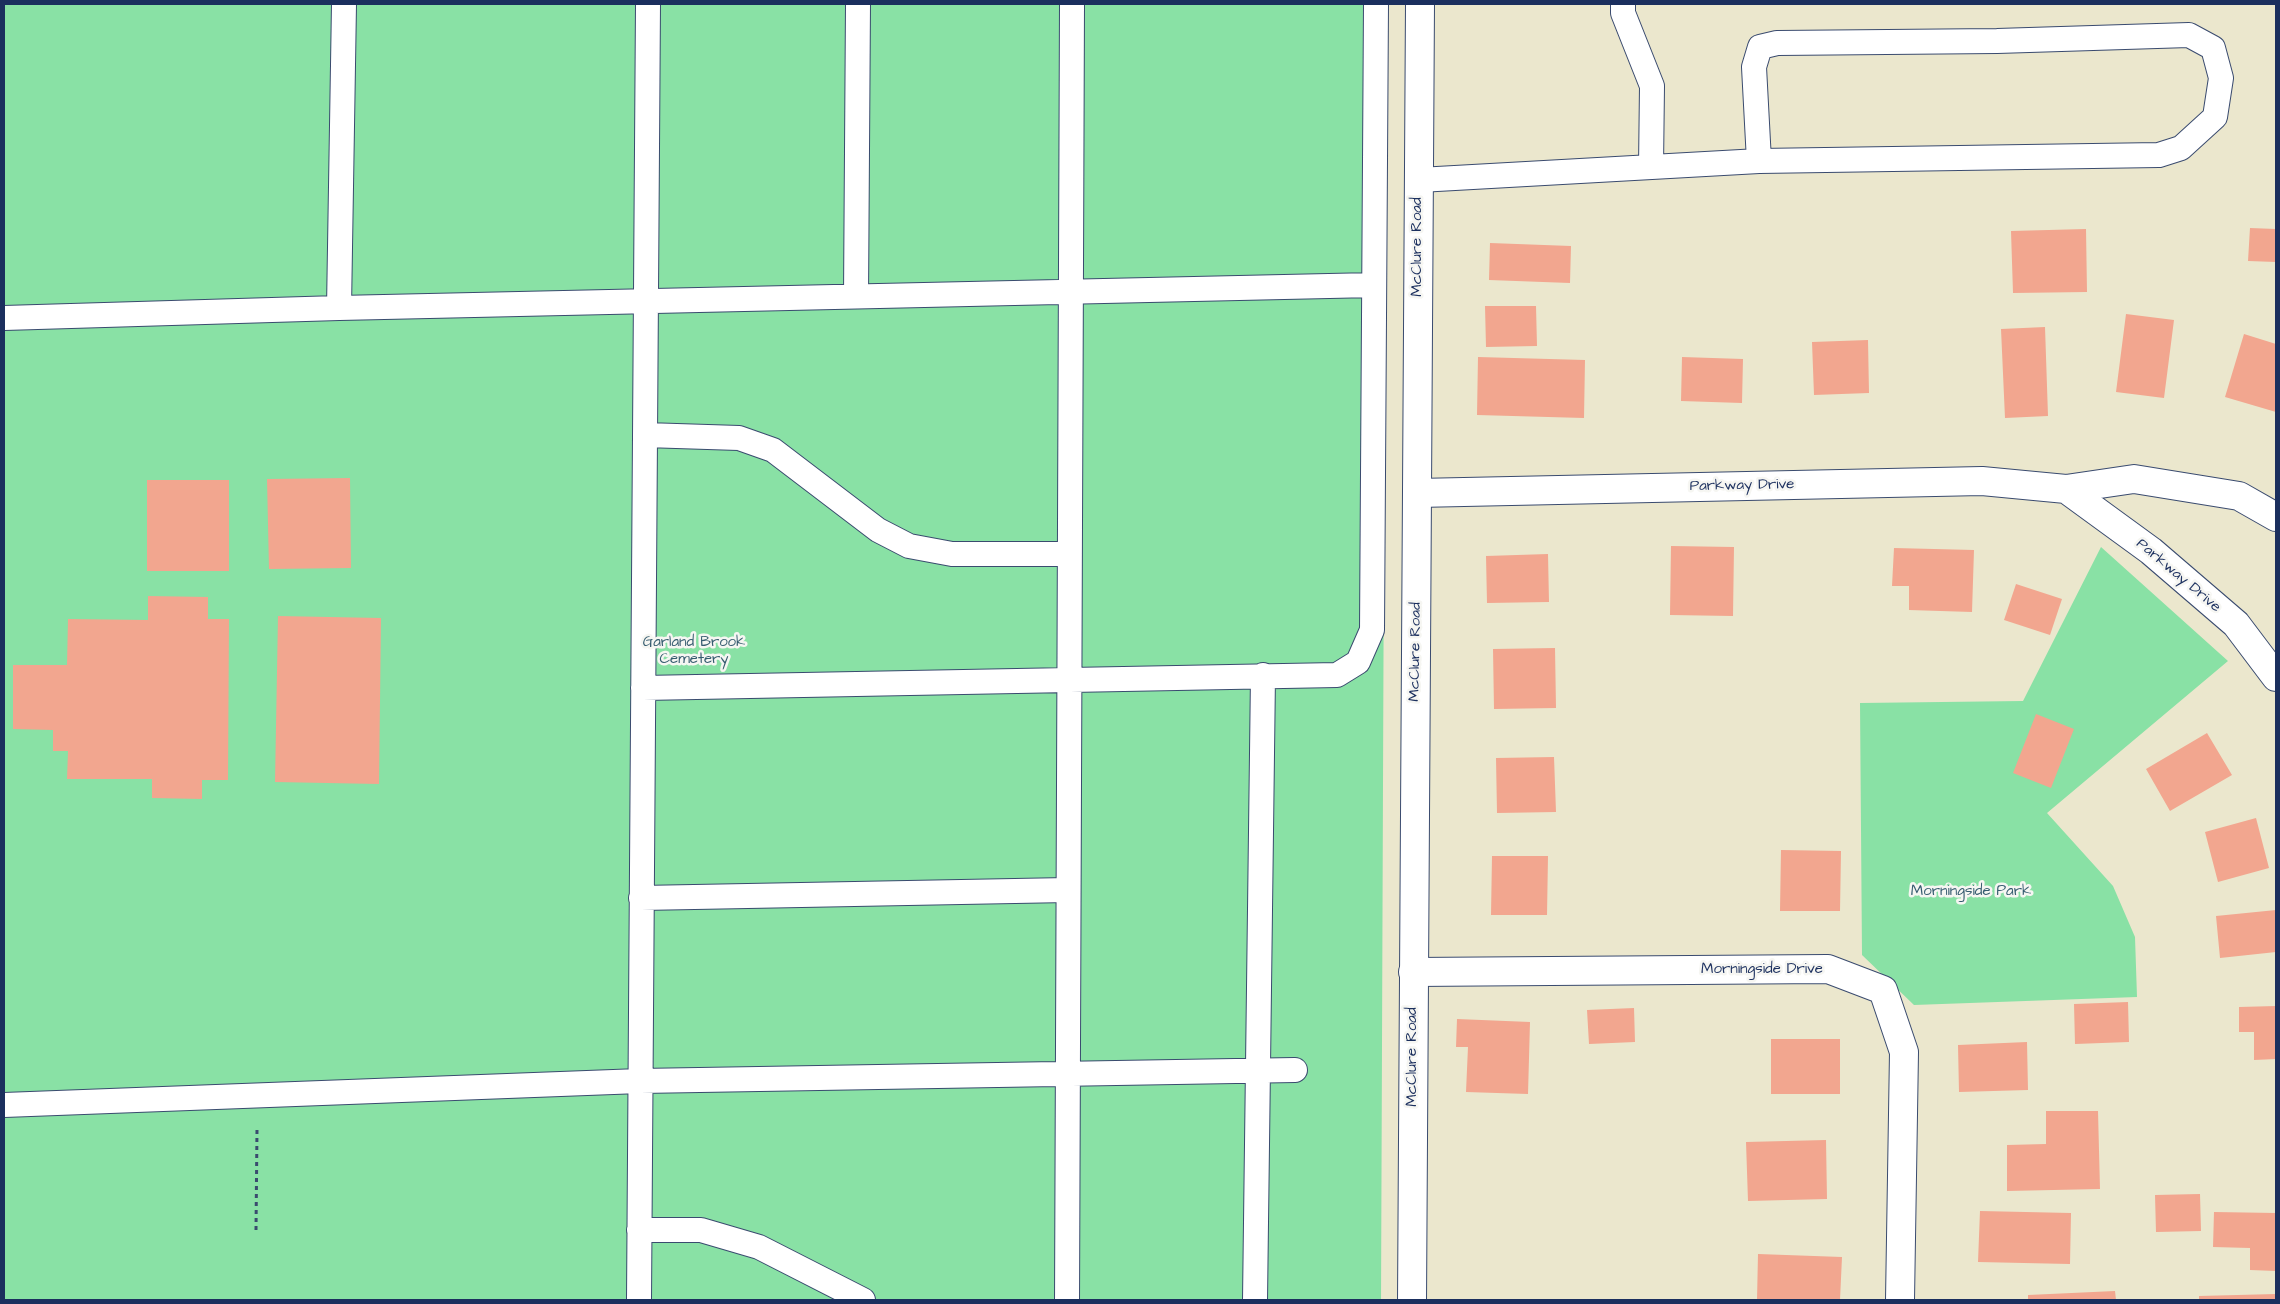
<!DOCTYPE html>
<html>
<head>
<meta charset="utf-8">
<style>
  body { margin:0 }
  #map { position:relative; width:2280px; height:1304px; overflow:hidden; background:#ebe7cd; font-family:"Architects Daughter",sans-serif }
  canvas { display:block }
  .frame { position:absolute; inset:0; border:5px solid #1b2f5e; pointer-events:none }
</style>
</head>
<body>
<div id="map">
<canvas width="2280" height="1304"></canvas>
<div class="frame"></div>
</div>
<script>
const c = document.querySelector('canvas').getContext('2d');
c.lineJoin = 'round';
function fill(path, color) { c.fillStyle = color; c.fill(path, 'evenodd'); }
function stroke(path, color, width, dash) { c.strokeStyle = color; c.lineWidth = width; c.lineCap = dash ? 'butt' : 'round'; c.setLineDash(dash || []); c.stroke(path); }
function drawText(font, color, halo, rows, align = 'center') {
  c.font = font + ' "Architects Daughter",sans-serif'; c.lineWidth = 5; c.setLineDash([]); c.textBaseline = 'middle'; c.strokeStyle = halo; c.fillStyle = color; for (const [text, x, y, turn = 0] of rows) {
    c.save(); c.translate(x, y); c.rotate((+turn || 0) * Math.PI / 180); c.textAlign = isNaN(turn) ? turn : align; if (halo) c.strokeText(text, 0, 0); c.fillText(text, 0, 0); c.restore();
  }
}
const green = new Path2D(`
  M4,4H1386L1381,1300H4Z
  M2101,547L2228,661L2047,813L2113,886L2135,937L2137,997L1914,1005L1862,955L1860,703L2023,701Z`);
const building = new Path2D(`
  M2250,228L2276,229V262L2248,261Z
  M2086,229L2087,292L2013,293L2011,231Z
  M1490,243L1571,246L1570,283L1489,280Z
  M1485,306H1536L1537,346L1486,347Z
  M2126,314L2174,320L2164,398L2116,392Z
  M2045,327L2048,416L2005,418L2001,329Z
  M2244,334L2276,344V412L2225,397Z
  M1868,340L1869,393L1814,395L1812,342Z
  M1478,357L1585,360L1584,418L1477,415Z
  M1682,357L1743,359L1742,403L1681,401Z
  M350,478L351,568L269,569L267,479Z
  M147,480H229V571H147Z
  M1671,546L1734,547L1733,616L1670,615Z
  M1894,548L1974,550L1972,612L1909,610V586H1892Z
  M1548,554L1549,602L1487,603L1486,556Z
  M2016,584L2062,599L2050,635L2004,620Z
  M148,596L208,597V619H229L228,780H202V799L152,798V779H67L68,751H53V730L13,729V665H67L68,619L148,620Z
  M278,616L381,618L379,784L275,782Z
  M1555,648L1556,708L1494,709L1493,649Z
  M2036,714L2074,729L2051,788L2013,773Z
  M2207,733L2232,775L2170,811L2146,769Z
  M1554,757L1556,812L1497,813L1496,758Z
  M2256,818L2269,868L2218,882L2205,832Z
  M1781,850L1841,851L1840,911H1780Z
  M1492,856H1548L1547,915H1491Z
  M2276,910V952L2220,958L2216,916Z
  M2128,1002L2129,1042L2075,1044L2074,1004Z
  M2276,1006V1059L2254,1060V1032H2239V1007Z
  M1634,1008L1635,1042L1589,1044L1587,1010Z
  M1457,1019L1530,1022L1528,1094L1466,1092L1468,1047H1456Z
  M1771,1039H1840V1094H1771Z
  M2027,1042L2028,1090L1959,1092L1958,1045Z
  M2046,1111H2098L2100,1189L2007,1191V1145L2046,1144Z
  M1826,1140L1827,1199L1748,1201L1746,1142Z
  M2200,1194L2201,1231L2156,1232L2155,1195Z
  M1980,1211L2071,1213L2070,1264L1978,1262Z
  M2214,1212L2276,1213V1271L2250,1270V1248L2213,1247Z
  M1758,1254L1842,1257L1840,1300H1757Z
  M2115,1291L2116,1300H2028V1295Z
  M2276,1294V1300H2199V1296Z`);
const path = new Path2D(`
  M256,1230L257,1129`);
const service = new Path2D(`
  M1623,4V13L1652,86L1651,167
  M1419,180L1759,161L2159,155L2181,148L2215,117L2221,78L2213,48L2189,35L1997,41L1777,43L1760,47L1754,67L1759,161
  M856,296L858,4
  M339,308L344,4
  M4,318L339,308L1374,285
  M645,435L739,438L773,450L878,530L909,546L952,554H1069
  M643,688L1337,675L1358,662L1372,630L1376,4
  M641,898L1068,890
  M4,1105L640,1081L1295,1070
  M639,1230H701L759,1247L863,1300
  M639,1300L648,4
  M1067,1300L1072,4
  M1255,1300L1263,675`);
const minor = new Path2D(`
  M2066,489L2134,479L2239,496L2276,517
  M1417,493L1982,481L2066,489L2151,551L2236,624L2276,677
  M1413,972L1828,969L1883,990L1904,1052L1900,1300`);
const tertiary = new Path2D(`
  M1412,1300L1420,4`);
const streetNames = [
  ["McClure Road",1418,247,-90],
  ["Parkway Drive",1742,486,-1],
  ["Parkway Drive",2178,576,40],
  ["McClure Road",1416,652,-89],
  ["Morningside Drive",1762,970],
  ["McClure Road",1413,1057,-90]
];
const parkNames = [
  ["Garland Brook",694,643],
  ["Cemetery",694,660],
  ["Morningside Park",1971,892]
];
fill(green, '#89e1a5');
fill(building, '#f2a68f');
stroke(service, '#3a4b6f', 26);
stroke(minor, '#3a4b6f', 30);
stroke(tertiary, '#3a4b6f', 30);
stroke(path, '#3a4b6f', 3, [4, 4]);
stroke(service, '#fff', 24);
stroke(minor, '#fff', 28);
stroke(tertiary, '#fff', 28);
drawText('15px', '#1b2f5e', '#f6f6f2', streetNames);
drawText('15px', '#365c70', '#f6f6f2', parkNames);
</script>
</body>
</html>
